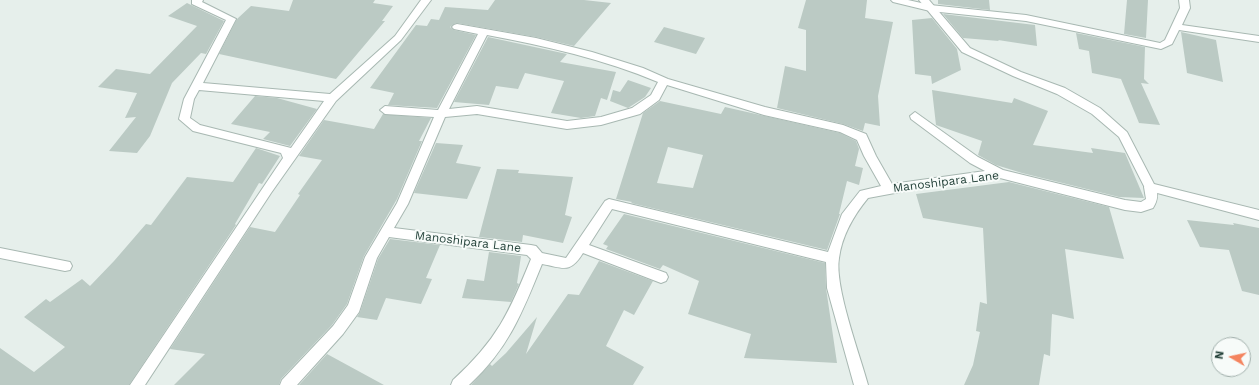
<!DOCTYPE html>
<html>
<head>
<meta charset="utf-8">
<style>
  body { margin:0 }
  #map { position:relative; width:1259px; height:385px; overflow:hidden; background:#e6efeb; font-family:"Work Sans",sans-serif }
  canvas { display:block }
  .north { position:absolute; left:1211px; top:337px; width:40px; height:40px; box-sizing:border-box; background:#f7fbf9; border:1px solid #a3b1ad; border-radius:50%; rotate:279deg; font-size:11px; font-weight:700; line-height:16px; text-align:center; color:#24423a }
  .north::after { content:''; display:block; margin:auto; width:14px; height:18px; background:#f4845f; clip-path:polygon(50% 0,100% 100%,50% 72%,0 100%) }
</style>
</head>
<body>
<div id="map">
<canvas width="1259" height="385"></canvas>
<div class="north">N</div>
</div>
<script>
const c = document.querySelector('canvas').getContext('2d');
c.lineJoin = 'round';
function fill(path, color) { c.fillStyle = color; c.fill(path, 'evenodd'); }
function stroke(path, color, width, dash) { c.strokeStyle = color; c.lineWidth = width; c.lineCap = dash ? 'butt' : 'round'; c.setLineDash(dash || []); c.stroke(path); }
function drawText(font, color, halo, rows, align = 'center') {
  c.font = font + ' "Work Sans",sans-serif'; c.lineWidth = 4; c.setLineDash([]); c.textBaseline = 'middle'; c.strokeStyle = halo; c.fillStyle = color; for (const [text, x, y, turn = 0] of rows) {
    c.save(); c.translate(x, y); c.rotate((+turn || 0) * Math.PI / 180); c.textAlign = isNaN(turn) ? turn : align; if (halo) c.strokeText(text, 0, 0); c.fillText(text, 0, 0); c.restore();
  }
}
const building = new Path2D(`
  M293,0H375L373,3L393,6L382,21H385L336,79L219,54L237,19L251,6L289,11Z
  M495,0H584L611,3L574,46L536,37L457,23L454,24L450,27L454,30L476,35L437,108L388,105L394,93L370,88L416,25L427,26L431,19L439,20L445,7L488,10Z
  M806,0H867L865,18L893,22L878,96L880,126L865,123L863,131L843,124L777,108L785,66L806,71V30L798,28Z
  M938,0H989L990,10L938,4Z
  M1127,0H1148L1146,38L1124,34Z
  M187,3L224,21L206,54L201,53L172,83L150,136L137,153L109,151L136,117L125,118L137,93L98,87L116,69L150,74L197,26L168,16Z
  M943,14L1035,25L1037,46L998,40L999,41L963,38Z
  M932,18L957,49L961,70L932,84L931,76L915,74L912,20Z
  M664,27L705,38L696,54L654,42Z
  M1181,32L1216,40L1223,82L1187,73Z
  M1076,33L1145,47L1144,79L1149,84L1141,83L1160,125L1139,123L1121,79L1092,73L1089,51L1079,49Z
  M488,37L567,54L560,62L616,72L607,100L601,98L595,116L581,118L551,113L564,81L525,73L518,89L496,86L489,105L454,102Z
  M628,80L651,88L645,97L628,108L610,101L613,90L620,92Z
  M932,90L1012,103L1014,98L1048,111L1033,145L1093,153L1091,148L1125,153L1144,198L1119,197L1022,173L996,165L978,155L982,141L936,125Z
  M255,96L277,98L317,109L290,146L263,139L270,132L231,124Z
  M660,101L721,114L725,107L840,133L856,141L859,149L855,166L863,168L859,185L847,181L839,214H840L827,250L631,203L632,202L616,199L643,113ZM668,147L703,155L693,188L657,183Z
  M383,114L431,118L419,141H422L397,199L364,256L347,304L332,325L281,379L279,385H174L205,354L170,349L250,227L275,232L300,195L298,194L322,160L299,156L324,120L374,129Z
  M436,143L463,145L456,163L481,167L467,199L414,193Z
  M256,148L280,156L262,184L259,183L235,224L236,225L129,385H0V348L34,372L65,347L24,317L46,299L50,302L82,279L90,286L114,261L146,224L151,225L187,177L233,182Z
  M497,169L519,170L518,173L573,177L565,215L572,217L563,243L523,235L522,242L479,237Z
  M1009,182L1109,207L1124,259L1065,249L1074,319L1052,314L1050,356L1044,354L1039,385H964L973,365L980,332L976,331L980,302L987,304L983,228L923,218L916,194Z
  M624,214L825,263L826,288L837,363L744,358L751,334L688,314L699,281L663,265L660,269L606,249L608,246L603,244Z
  M1187,220L1234,225L1233,223L1259,228V295L1242,291L1229,250L1200,247Z
  M390,239L440,245L426,278L432,279L421,304L386,298L377,320L357,317L360,312L378,259Z
  M489,252L521,256L517,283L519,284L511,302L462,298L467,279L484,281Z
  M599,261L653,281L634,315L624,310L606,346L644,367L633,385H471L490,364L492,366L506,353L537,317L526,354L568,294L579,295Z
  M327,354L384,385H299Z`);
const minor = new Path2D(`
  M192,0H203L202,2L236,19L203,83L330,94L395,36L421,0H431L401,40L336,101L271,193L145,385H130L283,158L281,153L193,131L179,119L184,99L226,20L192,4ZM199,90L324,101L291,148L200,125L190,118L194,99Z
  M891,0H908L930,5L1026,15L1160,43L1165,40L1180,8L1179,0H1189L1190,8L1182,25L1259,36V42L1179,30L1172,44L1161,49L1026,21L930,11L893,2Z
  M457,24L536,38L592,52L643,68L668,79L765,107L843,125L866,134L876,156L892,184L985,171L970,163L911,119L910,116L915,112L978,157L1003,170L1125,200L1141,202L1146,199L1144,187L1146,184H1154C1159,193 1158,200 1153,208L1141,212L1125,210L1000,178L911,190L868,198C854,215 842,235 839,258C834,286 860,355 868,385H854L827,288L826,262L612,209L589,245L666,273L668,277L666,281L661,283L583,253C570,274 564,268 542,264C522,313 509,348 469,385H451L453,380C497,340 509,313 531,259L527,255L389,237L377,258L359,312L343,334L297,385H280L282,380L333,326L348,305L365,257L397,203L434,117L385,114L380,110L385,106L438,110L478,34L454,29L452,27L454,25ZM487,35C546,46 603,59 658,82L651,95L632,108L601,117L567,121L477,106L449,109ZM667,85L764,115L840,132L857,140L864,156L881,186L860,191L842,214L828,252L609,199L605,201L566,258L542,253L536,246L531,245L394,228L408,204L445,117L477,114L567,129L601,125L640,114L659,100Z
  M0,248L70,262L72,266L70,270L65,271L0,258Z`);
const tertiary = new Path2D(`
  M919,0H929L970,48L1021,72L1065,88L1100,108L1127,132L1154,184L1259,210V220L1146,190L1119,137L1092,114L1057,94L1013,76L962,52Z`);
const streetNames = [
  ["Manoshipara Lane",946,182,-7],
  ["Manoshipara Lane",468,242,7]
];
fill(building, '#bbcac4');
stroke(minor, '#a8b8b2', 2);
stroke(tertiary, '#a8b8b2', 2);
fill(minor, '#fff');
fill(tertiary, '#fff');
drawText('12px', '#24423a', '#f7fbf9', streetNames);
</script>
</body>
</html>
